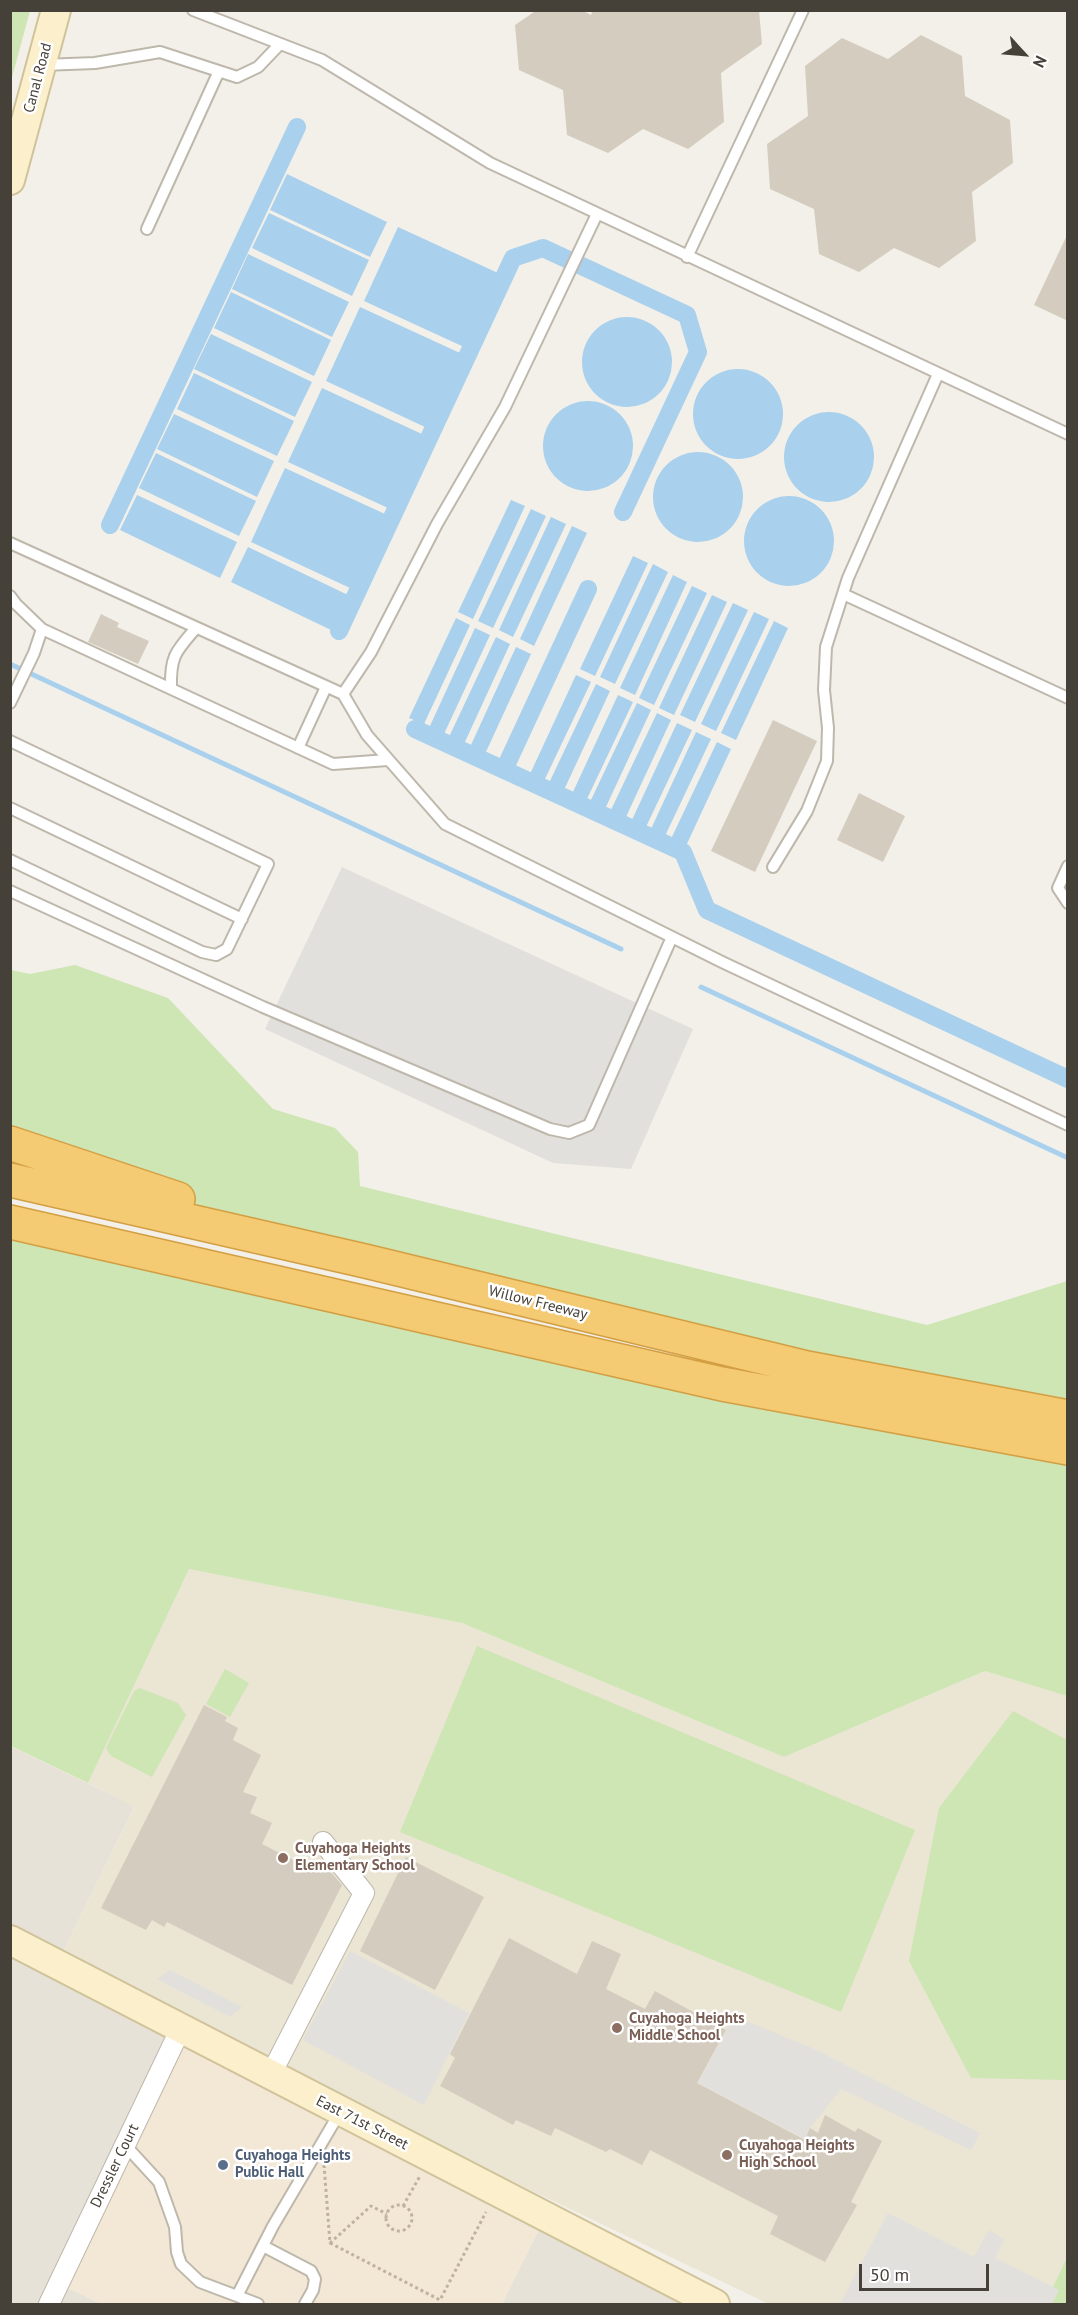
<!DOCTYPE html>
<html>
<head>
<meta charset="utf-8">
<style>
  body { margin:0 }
  #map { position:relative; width:1078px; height:2315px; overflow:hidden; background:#f3f0e9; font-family:"PT Sans",sans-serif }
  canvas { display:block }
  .frame { position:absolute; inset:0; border:12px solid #464138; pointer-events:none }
  .north { position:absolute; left:994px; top:24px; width:60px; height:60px; -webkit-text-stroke:4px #fff; paint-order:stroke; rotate:116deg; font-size:16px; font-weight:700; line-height:24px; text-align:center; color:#464138 }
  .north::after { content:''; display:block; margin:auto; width:21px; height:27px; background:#464138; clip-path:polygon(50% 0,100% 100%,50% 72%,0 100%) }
  .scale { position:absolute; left:859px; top:2264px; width:130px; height:27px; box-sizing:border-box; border:3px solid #464138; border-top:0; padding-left:8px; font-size:18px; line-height:21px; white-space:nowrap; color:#464138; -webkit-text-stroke:4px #fff; paint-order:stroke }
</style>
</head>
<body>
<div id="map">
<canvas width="1078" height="2315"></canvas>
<div class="frame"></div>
<div class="north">N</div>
<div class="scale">50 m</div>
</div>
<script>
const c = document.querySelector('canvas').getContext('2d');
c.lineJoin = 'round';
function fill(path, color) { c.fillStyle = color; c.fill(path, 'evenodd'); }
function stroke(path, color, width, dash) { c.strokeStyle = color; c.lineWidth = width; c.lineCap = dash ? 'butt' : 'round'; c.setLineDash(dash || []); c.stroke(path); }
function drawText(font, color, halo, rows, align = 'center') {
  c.font = font + ' "PT Sans",sans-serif'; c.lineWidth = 5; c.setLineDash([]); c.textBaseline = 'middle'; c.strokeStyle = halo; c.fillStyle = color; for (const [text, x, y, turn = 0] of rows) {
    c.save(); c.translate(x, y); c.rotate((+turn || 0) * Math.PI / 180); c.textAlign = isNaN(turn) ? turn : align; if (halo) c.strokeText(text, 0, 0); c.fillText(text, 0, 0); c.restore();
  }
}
const residential = new Path2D(`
  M10,1746L135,1806L57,1964L181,2028L59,2284L102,2304H11Z
  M545,2217L715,2304H502Z`);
const commercial = new Path2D(`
  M181,2028L545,2217L502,2304H102L59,2284Z`);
const education = new Path2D(`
  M189,1569L462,1623L784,1757L985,1671L1067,1696V2257L1045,2304H769L57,1964L135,1807L88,1783Z`);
const green = new Path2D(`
  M11,10L30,11L11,81L10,11Z
  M75,965L168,998L273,1109L335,1128L358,1152L360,1186L927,1325L1067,1281V1417L11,1180V970L30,974Z
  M10,1224L1067,1448V1696L985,1671L784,1757L462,1623L189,1569L88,1783L11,1746Z
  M477,1646L915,1830L841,2012L400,1832Z
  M225,1669L249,1683L230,1717L206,1704Z
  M140,1688L178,1703L186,1715L152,1777L111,1756L106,1748L134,1691Z
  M1013,1711L1067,1740V2080L971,2078L909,1961L939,1808Z
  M1067,2257V2304H1045Z`);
const parking = new Path2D(`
  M342,867L693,1029L631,1169L553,1163L265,1029Z
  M350,1951L469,2013L424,2105L303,2040Z
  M170,1970L242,2007L230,2017L157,1979Z
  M734,2016L814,2049L980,2133L971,2150L841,2089L810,2128L805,2139L698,2083Z
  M888,2213L974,2257L989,2230L1004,2239L995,2258L1059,2290L1052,2304H840Z`);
const water = new Path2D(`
  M287,174L387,222L370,257L270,210Z
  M269,213L369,260L352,296L252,248Z
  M398,227L498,273L464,347L364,301Z
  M248,254L349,302L332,337L232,289Z
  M231,292L331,340L314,376L214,328Z
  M360,307L460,353L425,427L326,381Z
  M582 362a45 45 0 1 1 90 0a45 45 0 1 1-90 0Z
  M211,334L312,382L295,417L194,369Z
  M693 414a45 45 0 1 1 90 0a45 45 0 1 1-90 0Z
  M194,373L294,421L277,456L177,409Z
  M322,388L422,434L388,508L288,462Z
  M543 446a45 45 0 1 1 90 0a45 45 0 1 1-90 0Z
  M784 457a45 45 0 1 1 90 0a45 45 0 1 1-90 0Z
  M174,414L274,461L257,497L157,449Z
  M653 497a45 45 0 1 1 90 0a45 45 0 1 1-90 0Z
  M156,453L256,501L239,536L139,488Z
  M285,468L385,514L350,588L251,542Z
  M137,495L237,542L220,578L120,530Z
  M744 541a45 45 0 1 1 90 0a45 45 0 1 1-90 0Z
  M511,500L525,506L473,619L458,612Z
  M531,509L546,516L493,628L478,621Z
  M551,517L566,524L513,637L499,630Z
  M572,526L587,533L534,646L520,639Z
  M248,547L348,595L331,630L231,582Z
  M633,556L648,563L595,676L580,669Z
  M653,564L668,572L615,684L600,677Z
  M673,575L687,582L635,695L620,688Z
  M692,586L707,593L654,705L639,698Z
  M712,595L727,602L674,715L659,708Z
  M733,603L748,610L695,722L680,715Z
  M754,612L769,619L716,731L701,724Z
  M456,618L470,625L424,724L409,718Z
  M774,621L788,628L736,740L721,733Z
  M475,628L490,635L444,734L429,728Z
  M496,637L510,644L464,744L449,737Z
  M516,647L531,654L485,754L470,747Z
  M576,675L591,682L544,781L530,774Z
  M596,684L610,691L564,790L549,783Z
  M618,695L633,702L586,801L572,794Z
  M637,703L651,710L605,809L590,802Z
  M657,713L671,720L625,819L610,812Z
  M677,723L692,730L645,829L631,822Z
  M696,732L711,739L664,838L650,831Z
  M717,742L731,749L685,848L670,841Z`);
const stream = new Path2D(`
  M10,664L621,949
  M701,987L1068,1158`);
const canal = new Path2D(`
  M110,525L297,127
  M339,631L513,258L543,248L687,315L698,352L623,512
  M415,729L683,852L707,910L1068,1079
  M504,770L588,589`);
const building = new Path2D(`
  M537,10H581L591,15L593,10H759L762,44L721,73L724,122L688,149L643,129L608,153L567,135L563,90L519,70L515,25Z
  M921,35L962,56L965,96L1010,120L1013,163L972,192L976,241L939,268L894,248L859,272L819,254L814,209L770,189L767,144L808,116L805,66L842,38L888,59Z
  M1068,233V321L1034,305Z
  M101,614L119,623L117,627L149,641L138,664L88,642Z
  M773,720L817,741L755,872L711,851Z
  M859,793L905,816L883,862L837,840Z
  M204,1705L227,1717L225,1721L238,1728L233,1740L261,1755L243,1792L257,1797L250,1813L272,1823L262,1844L317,1872L322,1862L342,1885L292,1985L167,1922L164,1927L152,1920L146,1930L101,1908Z
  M406,1857L484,1897L435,1990L360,1951Z
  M509,1938L577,1974L592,1941L621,1954L606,1989L645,2009L655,1991L726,2030L697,2083L805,2140L810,2128L818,2133L825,2115L855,2132L858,2128L882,2141L851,2202L857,2205L825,2262L770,2234L778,2216L650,2150L642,2165L610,2149L606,2152L555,2128L551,2136L516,2120L513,2125L440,2086L455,2058L450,2054Z`);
const path = new Path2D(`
  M324,2165L330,2243L371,2206L387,2214
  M386 2218a13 13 0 1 1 26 0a13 13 0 1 1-26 0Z
  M403,2206L420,2176
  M330,2243L440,2300L486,2212`);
const lane = new Path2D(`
  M193,10L322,60L490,163L1068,434
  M42,65L95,63L160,52L237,77L258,67L280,44
  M147,229L219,71
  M687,257L803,10
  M10,543L343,694L367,735L445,824L722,962L1068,1125
  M843,594L1068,698
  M10,596L16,604L42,629L333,764L388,760
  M171,688C170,656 176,651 196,628
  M343,694L371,652L437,524L505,407L597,214
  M10,703L34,653L42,629
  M10,741L268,864L227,949L216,955L202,952L10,860
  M298,748L326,687
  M10,808L242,919
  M1068,866L1058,888L1068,903
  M773,867L807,811L827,761L828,728L824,690L826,647L848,578L938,374
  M10,891L263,1007L550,1129L569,1133L589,1125L672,937
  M125,2145L159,2182L175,2227L177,2252L181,2264L200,2282L237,2296L273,2226L340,2112
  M263,2246L311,2271L315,2279L313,2290L305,2304
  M237,2296L258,2304`);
const street = new Path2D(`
  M271,2074L364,1893L323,1842
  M49,2304L181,2028`);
const secondary = new Path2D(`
  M10,180L56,10
  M10,1940L715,2304`);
const highway = new Path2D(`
  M10,1143L178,1199
  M10,1180L365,1261L807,1368L1068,1417
  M10,1222L722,1384L1068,1448`);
const markers = [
  [283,1858,6,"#8d6e63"],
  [617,2028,6,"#8d6e63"],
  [727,2155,6,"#8d6e63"],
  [223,2165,6,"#5c6f8a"]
];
const streetNames = [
  ["Canal Road",38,78,-75],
  ["Willow Freeway",538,1303,14],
  ["East 71st Street",362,2123,27],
  ["Dressler Court",115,2166,-64]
];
const educationNames = [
  ["Cuyahoga Heights",295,1849],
  ["Elementary School",295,1866],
  ["Cuyahoga Heights",629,2019],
  ["Middle School",629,2036],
  ["Cuyahoga Heights",739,2146],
  ["High School",739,2163]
];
const serviceNames = [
  ["Cuyahoga Heights",235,2156],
  ["Public Hall",235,2173]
];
fill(residential, '#e7e2d7');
fill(commercial, '#f3e7d5');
fill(education, '#ebe5d3');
fill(green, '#cee5b4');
fill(parking, '#e2e0dd');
fill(water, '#a9d0ec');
stroke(stream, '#a9d0ec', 5);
stroke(canal, '#a9d0ec', 18);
fill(building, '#d4ccbf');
stroke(lane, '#beb8ac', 14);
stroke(street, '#beb8ac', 22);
stroke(secondary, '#d0c39b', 32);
stroke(highway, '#d39f43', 36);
stroke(path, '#bfb39e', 3, [3, 3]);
stroke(lane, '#fff', 10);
stroke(street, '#fff', 20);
stroke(secondary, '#fbf0cb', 28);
stroke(highway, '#f4ca73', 33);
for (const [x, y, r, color] of markers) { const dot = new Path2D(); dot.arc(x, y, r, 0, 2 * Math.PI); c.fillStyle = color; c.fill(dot); stroke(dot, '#fff', 2); }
drawText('15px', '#464138', '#fff', streetNames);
drawText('bold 15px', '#785e54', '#fff', educationNames, 'left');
drawText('bold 15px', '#4e5e75', '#fff', serviceNames, 'left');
</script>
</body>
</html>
